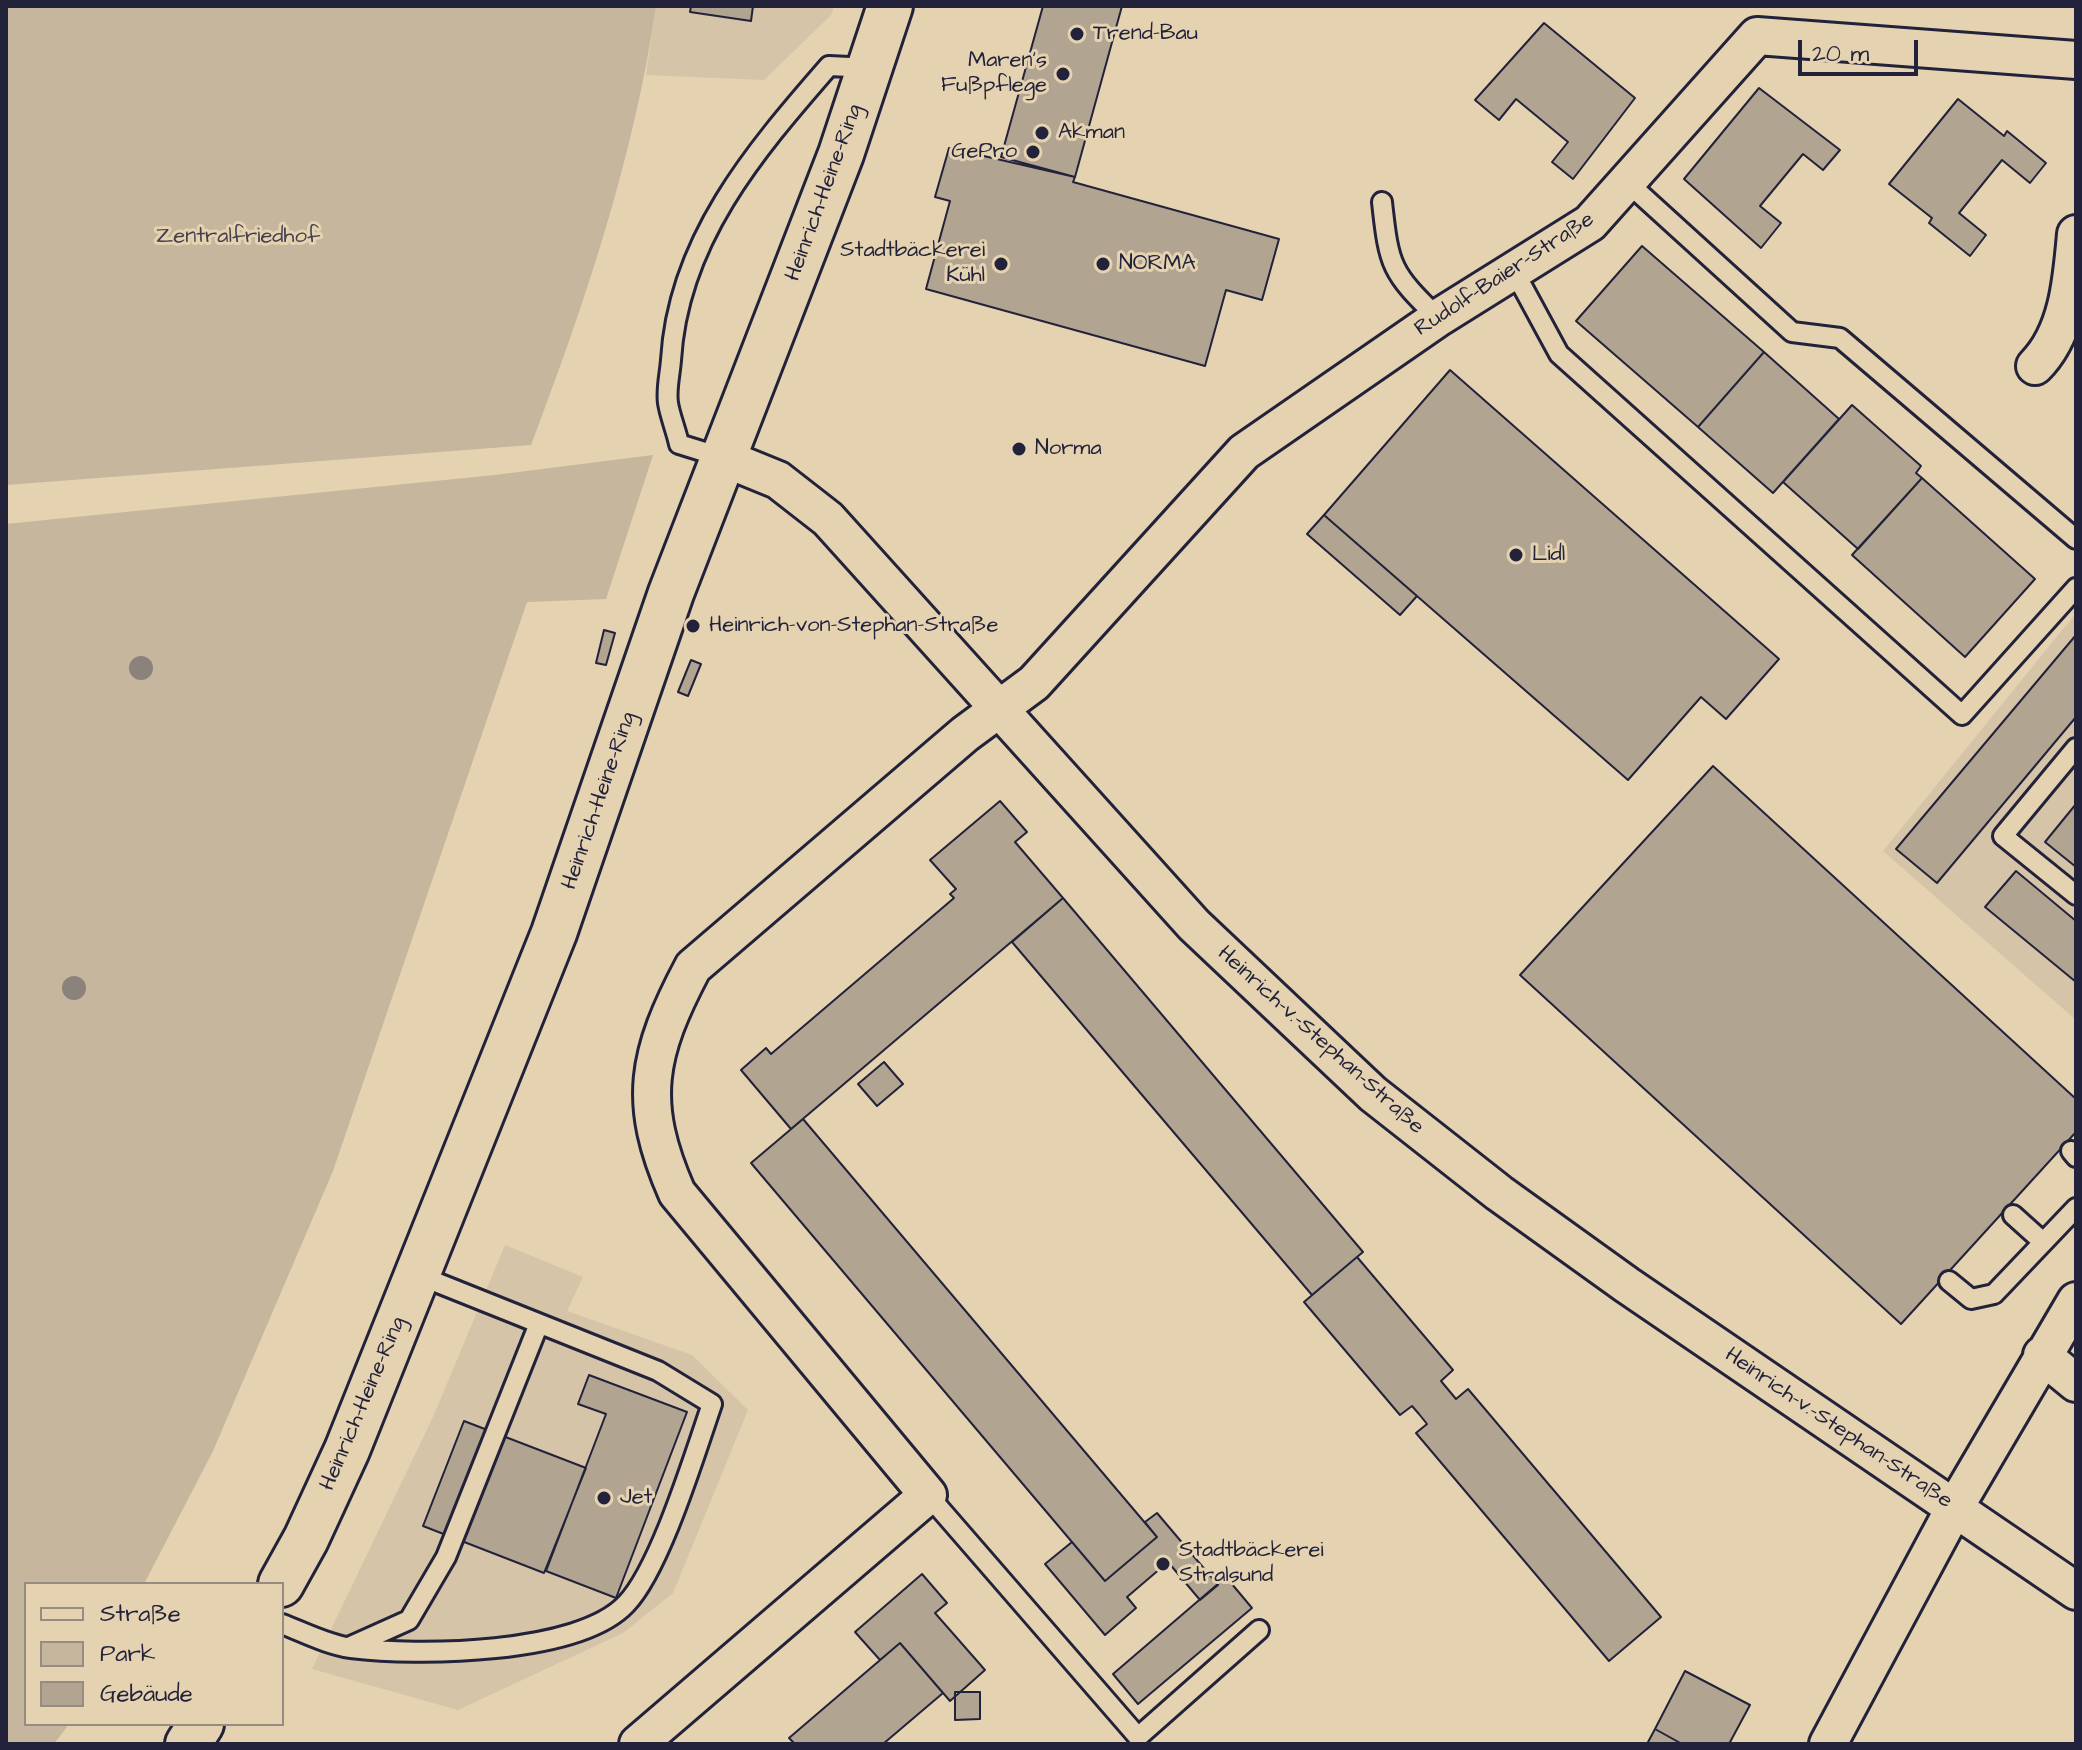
<!DOCTYPE html>
<html>
<head>
<meta charset="utf-8">
<style>
  body { margin:0 }
  #map { position:relative; width:2082px; height:1750px; overflow:hidden; background:#e4d2b0; font-family:"Architects Daughter",sans-serif }
  canvas { display:block }
  .frame { position:absolute; inset:0; border:8px solid #22223b; pointer-events:none }
  .legend { position:absolute; left:24px; top:1582px; width:260px; height:144px; box-sizing:border-box; background:#e4d2b0; border:2px solid #968c81; margin:0; padding:10px 14px; list-style:none; font-size:24px; color:#22223b }
  .legend li { display:flex; align-items:center; gap:16px; height:40px }
  .legend b { width:40px; border:2px solid #968c81 }
  .scale { position:absolute; left:1798px; top:40px; width:120px; height:36px; box-sizing:border-box; border:4px solid #22223b; border-top:0; padding-left:10px; font-size:24px; line-height:28px; white-space:nowrap; color:#22223b; -webkit-text-stroke:6px #e4d2b0; paint-order:stroke }
</style>
</head>
<body>
<div id="map">
<canvas width="2082" height="1750"></canvas>
<div class="frame"></div>
<ul class="legend">
<li><b style="height:10px;background:#e4d2b0"></b>Straße</li>
<li><b style="height:22px;background:#c5b69d"></b>Park</li>
<li><b style="height:22px;background:#b1a491"></b>Gebäude</li>
</ul>
<div class="scale">20 m</div>
</div>
<script>
const c = document.querySelector('canvas').getContext('2d');
c.lineJoin = 'round';
function fill(path, color) { c.fillStyle = color; c.fill(path, 'evenodd'); }
function stroke(path, color, width, dash) { c.strokeStyle = color; c.lineWidth = width; c.lineCap = dash ? 'butt' : 'round'; c.setLineDash(dash || []); c.stroke(path); }
function drawText(font, color, halo, rows, align = 'center') {
  c.font = font + ' "Architects Daughter",sans-serif'; c.lineWidth = 6; c.setLineDash([]); c.textBaseline = 'middle'; c.strokeStyle = halo; c.fillStyle = color; for (const [text, x, y, turn = 0] of rows) {
    c.save(); c.translate(x, y); c.rotate((+turn || 0) * Math.PI / 180); c.textAlign = isNaN(turn) ? turn : align; if (halo) c.strokeText(text, 0, 0); c.fillText(text, 0, 0); c.restore();
  }
}
const built = new Path2D(`
  M656,6H834L831,15L764,80L646,75Z
  M2076,613V1020L1883,851Z
  M505,1245L583,1277L567,1311L692,1355L748,1410L673,1593L623,1633L458,1710L312,1669L433,1417Z`);
const green = new Path2D(`
  M6,6H656C634,157 585,303 531,445L6,485Z
  M653,455L606,599L527,602L333,1171L213,1451L144,1584H26V1724H69L54,1744H6V524L495,475Z`);
const building = new Path2D(`
  M691,6H753L751,21L690,12Z
  M1043,6H1122L1075,177L1001,157Z
  M1544,23L1635,98L1573,179L1552,162L1568,142L1516,99L1499,120L1475,100Z
  M1759,88L1840,150L1823,170L1803,154L1760,206L1781,223L1761,248L1684,179Z
  M1958,99L2004,136L2007,131L2046,163L2030,183L2002,160L1959,213L1986,235L1970,256L1929,223L1932,218L1889,184Z
  M949,148L1075,177L1073,182L1279,239L1262,300L1226,290L1205,366L926,289L950,201L935,197Z
  M1642,246L1764,352L1698,427L1576,321Z
  M1764,352L1839,419L1773,493L1698,427Z
  M1450,370L1779,659L1726,719L1701,697L1628,780L1324,515Z
  M1852,405L1921,466L1916,473L1922,478L1858,549L1783,482Z
  M1922,478L2035,579L1965,657L1852,555Z
  M1324,515L1417,596L1400,615L1307,534Z
  M604,630L615,633L606,665L596,663Z
  M2076,635V717L1937,883L1896,849Z
  M691,660L701,664L688,696L678,692Z
  M1713,766L2076,1099V1132L1901,1324L1520,975Z
  M1000,801L1027,832L1015,842L1063,898L791,1129L741,1070L766,1048L771,1054L954,898L950,894L956,889L930,860Z
  M2076,804V867L2045,842Z
  M2016,871L2076,921V982L1985,907Z
  M1063,898L1363,1252L1312,1295L1012,942Z
  M884,1062L903,1084L877,1106L858,1084Z
  M803,1119L1157,1537L1105,1581L751,1163Z
  M1357,1257L1453,1370L1441,1381L1456,1399L1468,1389L1661,1617L1609,1661L1416,1433L1427,1424L1419,1414L1412,1406L1400,1415L1304,1302Z
  M589,1375L687,1412L616,1598L546,1571L606,1414L578,1404Z
  M464,1421L586,1468L544,1573L423,1526Z
  M1157,1513L1218,1585L1200,1600L1168,1562L1127,1597L1136,1608L1105,1635L1045,1564L1072,1542L1105,1581L1157,1537L1145,1522Z
  M922,1574L947,1603L935,1613L985,1670L950,1701L900,1643L880,1660L855,1632Z
  M1226,1577L1252,1608L1138,1704L1113,1674Z
  M900,1643L943,1693L883,1744H795L789,1738Z
  M1685,1671L1750,1705L1729,1744H1682L1655,1729Z
  M955,1692H980V1719L955,1720Z
  M1655,1729L1682,1744H1647Z`);
const lane = new Path2D(`
  M1627,182L1792,332L1840,338L2076,539
  M1382,202C1389,267 1391,272 1438,318
  M1514,271L1559,354L1962,715L2076,588
  M724,458L679,444C676,430 670,416 668,403C666,389 670,374 671,360C678,241 754,152 829,66L870,68
  M2076,748L2003,836L2076,895
  M2071,1151L2076,1157
  M2013,1215L2043,1242
  M1949,1281L1971,1299L1994,1294L2076,1208
  M928,1495L1138,1737L1259,1630
  M282,1624C303,1632 328,1645 351,1648C417,1656 578,1655 626,1604C660,1569 695,1453 712,1404L658,1371L418,1275
  M351,1646L409,1620L446,1557L538,1326`);
const street = new Path2D(`
  M2035,366C2068,333 2072,280 2076,234
  M724,458L778,480L828,519L1194,925L1373,1094L1499,1193L1627,1285L2076,1591
  M2042,1355L2076,1383
  M638,1744L928,1495L677,1193C637,1102 647,1054 693,967L965,734L1034,683L1244,452L1438,318L1590,223L1757,36L2076,60
  M1828,1744L1955,1507L2076,1301`);
const secondary = new Path2D(`
  M281,1584L306,1539L347,1450L554,933L671,593L841,154L890,6
  M188,1744L201,1724`);
const trees = [
  [141,668],
  [74,988]
];
const markers = [
  [1077,34,8,"#22223b"],
  [1063,74,8,"#22223b"],
  [1042,133,8,"#22223b"],
  [1033,152,8,"#22223b"],
  [1001,264,8,"#22223b"],
  [1103,264,8,"#22223b"],
  [1019,449,8,"#22223b"],
  [1516,555,8,"#22223b"],
  [693,626,8,"#22223b"],
  [604,1498,8,"#22223b"],
  [1163,1564,8,"#22223b"]
];
const poiNames = [
  ["Trend-Bau",1093,34],
  ["Maren's",1047,61,"right"],
  ["Fußpflege",1047,86,"right"],
  ["Akman",1058,133],
  ["GePro",1017,152,"right"],
  ["Stadtbäckerei",985,251,"right"],
  ["Kühl",985,276,"right"],
  ["NORMA",1119,264],
  ["Norma",1035,449],
  ["Lidl",1532,555],
  ["Heinrich-von-Stephan-Straße",709,626],
  ["Jet",620,1498],
  ["Stadtbäckerei",1179,1551],
  ["Stralsund",1179,1576]
];
const streetNames = [
  ["Heinrich-Heine-Ring",825,193,-70],
  ["Rudolf-Baier-Straße",1505,275,-33],
  ["Heinrich-Heine-Ring",600,801,-71],
  ["Heinrich-v.-Stephan-Straße",1320,1041,42],
  ["Heinrich-Heine-Ring",364,1404,-67],
  ["Heinrich-v.-Stephan-Straße",1838,1429,34]
];
const parkNames = [
  ["Zentralfriedhof",238,237]
];
fill(built, '#d5c4a7');
fill(green, '#c5b69d');
fill(building, '#b1a491');
stroke(building, '#22223b', 2);
stroke(lane, '#22223b', 24);
stroke(street, '#22223b', 42);
stroke(secondary, '#22223b', 50);
stroke(lane, '#e4d2b0', 18);
stroke(street, '#e4d2b0', 36);
stroke(secondary, '#e4d2b0', 44);
c.fillStyle = '#8b827b';
for (const [x, y] of trees) { c.beginPath(); c.arc(x, y, 12, 0, 2 * Math.PI); c.fill(); }
for (const [x, y, r, color] of markers) { const dot = new Path2D(); dot.arc(x, y, r, 0, 2 * Math.PI); c.fillStyle = color; c.fill(dot); stroke(dot, '#e4d2b0', 3); }
drawText('22px', '#22223b', '#e4d2b0', poiNames, 'left');
drawText('22px', '#22223b', '#e4d2b0', streetNames);
drawText('22px', '#43404f', '#e4d2b0', parkNames);
</script>
</body>
</html>
